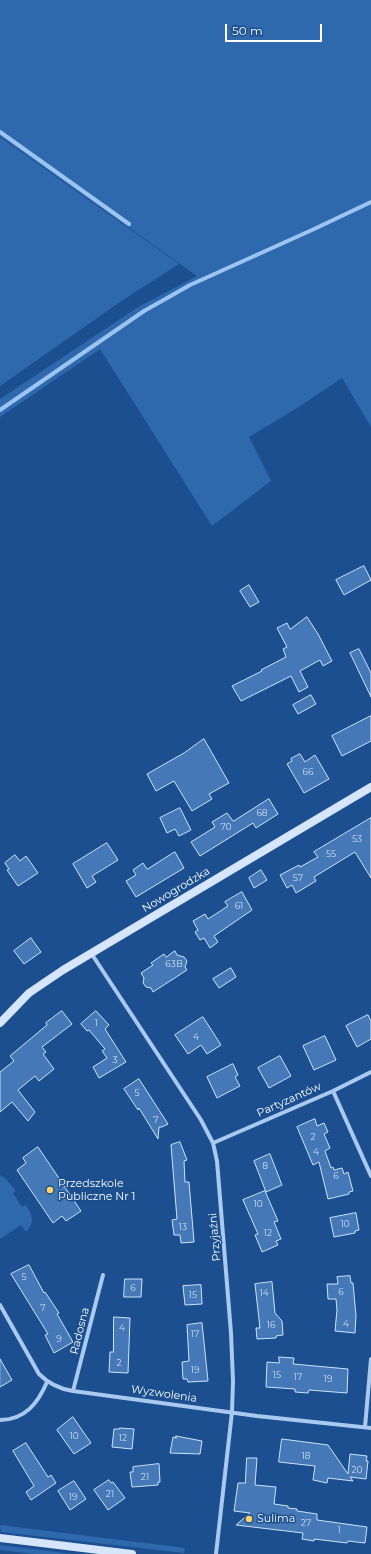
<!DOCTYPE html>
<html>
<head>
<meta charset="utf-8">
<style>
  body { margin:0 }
  #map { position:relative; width:371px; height:1554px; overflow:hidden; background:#1b4f8f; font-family:Montserrat,sans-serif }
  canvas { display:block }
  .scale { position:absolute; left:225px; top:24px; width:97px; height:18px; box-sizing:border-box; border:2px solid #fff; border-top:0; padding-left:5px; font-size:12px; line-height:14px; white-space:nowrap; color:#fff; -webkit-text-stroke:3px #1b4f8f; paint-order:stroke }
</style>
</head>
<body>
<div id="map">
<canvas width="371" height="1554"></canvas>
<div class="scale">50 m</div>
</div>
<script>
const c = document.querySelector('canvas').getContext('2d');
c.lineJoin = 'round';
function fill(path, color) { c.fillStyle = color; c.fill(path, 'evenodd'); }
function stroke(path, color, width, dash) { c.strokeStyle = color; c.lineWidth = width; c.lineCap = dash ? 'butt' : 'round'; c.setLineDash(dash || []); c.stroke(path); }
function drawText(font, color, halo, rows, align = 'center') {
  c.font = font + ' Montserrat,sans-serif'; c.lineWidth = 3; c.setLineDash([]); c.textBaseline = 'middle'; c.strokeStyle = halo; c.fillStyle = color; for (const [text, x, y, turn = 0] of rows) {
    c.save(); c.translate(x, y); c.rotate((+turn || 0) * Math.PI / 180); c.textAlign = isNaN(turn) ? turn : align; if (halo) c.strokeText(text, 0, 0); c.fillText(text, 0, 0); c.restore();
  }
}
const green = new Path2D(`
  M0,0H371V427L342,378L297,408L249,437L271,481L212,526L100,349L0,417V399L138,307L197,276L0,136Z
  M0,137L179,264L120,302L0,386Z
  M0,1175L5,1178L16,1191L13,1193L22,1207L26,1205C32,1214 35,1222 27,1231H25L21,1225L0,1239Z
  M0,1525L185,1548L184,1553L1,1532Z
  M0,1545L73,1554H35L0,1550Z`);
const stream = new Path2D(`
  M0,132L129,224
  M0,410L144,311L169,297L190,285L312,230L371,202`);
const building = new Path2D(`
  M364,566L371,580L344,595L336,580Z
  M249,585L259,602L250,607L240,591Z
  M307,617L318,634L332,661L323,666L320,660L300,671L308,687L299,692L291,676L241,701L232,686L262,671L261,670L286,657L283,649L287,647L277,628L287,623L290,629Z
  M359,649L371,673V697L350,653Z
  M311,695L316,704L298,714L293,705Z
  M371,716V741L342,756L332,736Z
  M204,739L229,783L209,794L212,799L192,811L174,781L156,791L147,774L184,753Z
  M300,754L305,762L315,755L329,779L304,793L287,764L292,761L291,759Z
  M269,799L278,814L256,828L253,823L200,856L191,842L215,827L212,822L227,813L233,821Z
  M180,808L191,830L179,836L175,829L167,833L160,818Z
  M371,818V878L355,852L314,877L316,881L296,893L292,885L287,888L280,875L299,865L300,867L318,857L314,852Z
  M107,843L118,860L92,876L96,882L87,888L73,864Z
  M175,852L184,868L136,897L126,881L136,875L133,870L143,863L147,869Z
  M15,855L20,861L26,856L38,873L18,886L7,870L9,869L5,863Z
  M261,870L267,880L254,888L249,878Z
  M242,892L252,910L214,936L218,942L210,948L204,938L200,940L195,932L198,930L193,921L205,914L208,919L228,906L225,902Z
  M31,938L41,952L24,964L14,951Z
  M175,951L177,955L184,957L187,961L185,967L187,970L153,992L151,988L146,987L143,983L144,978L141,973L153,965L151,963L158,958L164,954L166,957Z
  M231,968L236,977L219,988L213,979Z
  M62,1011L72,1024L42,1047L46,1052L43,1054L54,1069L39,1081L35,1076L18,1090L35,1112L28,1121L12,1102L0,1112V1072L14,1061L10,1056L47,1025L46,1023Z
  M96,1011L109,1025L105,1029L126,1062L99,1078L93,1067L107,1058L102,1051L105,1049L89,1030L87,1031L81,1024Z
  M368,1015L371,1021V1039L357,1047L346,1026Z
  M203,1017L221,1045L207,1054L201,1045L188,1054L175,1035Z
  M325,1036L336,1060L314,1070L303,1046Z
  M280,1056L291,1076L269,1088L258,1068Z
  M233,1064L238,1075L235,1077L240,1086L217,1098L207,1077Z
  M139,1079L168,1124L162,1127H159L158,1139L139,1108L138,1110L124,1089Z
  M315,1119L317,1126L324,1123L328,1132L324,1134L330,1148L325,1151L331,1168L333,1167L334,1170L342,1168L344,1174L348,1172L353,1191L349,1192V1194L328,1199L319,1162L313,1165L297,1127Z
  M180,1142L187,1160L184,1161L185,1182H189L194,1242L181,1243L180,1235H174L172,1220L177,1219L171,1145Z
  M38,1147L81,1211L66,1221L62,1216L53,1223L17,1170L26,1163L23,1158Z
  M270,1154L282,1185L266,1192L254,1161Z
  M265,1191L278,1221L274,1222L281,1239L276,1241L278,1245L262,1252L255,1235L258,1234L243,1200Z
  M356,1213L359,1230L355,1231V1233L334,1237L330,1218Z
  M29,1265L44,1293L45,1292L59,1313L57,1314L73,1342L54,1353L45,1335L48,1334L11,1274Z
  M350,1276L351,1283H353L356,1316L355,1333L335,1331L337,1310L336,1299H328L327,1284H338L337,1277Z
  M125,1279H142L141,1297H124Z
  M272,1282L275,1313L282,1321L283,1335L276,1336V1338L257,1339L256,1328H260L255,1284Z
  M201,1285L202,1304L185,1305L183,1286Z
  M114,1317L130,1318L128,1373L109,1372L110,1352H113Z
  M202,1323L208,1381L188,1382L187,1379H183L182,1362L189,1361L187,1325Z
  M279,1357L294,1358L293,1364L348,1369L347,1393L309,1390L308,1393L295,1392V1389L266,1387L267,1362L279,1363Z
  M0,1359L12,1380L0,1387Z
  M73,1417L91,1443L74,1454L57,1430Z
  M120,1428L134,1429L132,1449L112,1447L114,1429H119Z
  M176,1436L202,1441L200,1454L170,1453L173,1437L176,1438Z
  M282,1439L328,1445L348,1474L350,1454L367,1456L366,1461H368L366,1479L350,1477L353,1481L328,1478L327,1483L313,1480L315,1466L279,1462Z
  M26,1443L48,1477L51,1475L56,1483L31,1500L26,1492L34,1486L13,1451Z
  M247,1458H257L255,1485L276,1487L274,1504L288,1506V1508L297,1509V1511L317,1514V1520L367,1527L365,1543L348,1541L347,1543L314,1539V1541L302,1539L303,1533L236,1525L250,1513L234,1511L238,1483H245Z
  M159,1464L160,1482H158V1485L132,1487L130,1472H133V1467Z
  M109,1480L111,1483L113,1482L125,1498L108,1510L94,1490Z
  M74,1481L86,1499L70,1510L58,1491Z`);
const street = new Path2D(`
  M91,953L201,1120L213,1143L217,1161L231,1333L233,1381L232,1412L216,1554
  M333,1091L371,1176
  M213,1143L333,1091L371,1072
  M0,1305L39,1374C49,1384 59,1389 73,1391L257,1416L371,1428
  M73,1391L103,1275
  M0,1420C25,1420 38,1403 47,1382
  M365,1427L371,1359`);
const secondary = new Path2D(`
  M0,1023L29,993L63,970L371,787
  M0,1538L132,1554`);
const markers = [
  [50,1190,4,"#ffd166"],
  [249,1519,4,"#ffd166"]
];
const numberNames = [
  ["66",308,772],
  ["68",262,813],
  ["70",226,827],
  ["53",357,839],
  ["55",331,854],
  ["57",298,878],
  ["61",239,906],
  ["63B",174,964],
  ["1",96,1023],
  ["4",196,1037],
  ["3",115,1060],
  ["5",137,1093],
  ["7",156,1120],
  ["2",313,1137],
  ["4",316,1152],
  ["8",265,1166],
  ["6",336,1176],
  ["10",258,1204],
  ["10",345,1224],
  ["13",183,1227],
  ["12",268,1233],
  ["5",24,1277],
  ["6",133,1288],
  ["6",341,1292],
  ["14",264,1293],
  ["15",193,1295],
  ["7",43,1308],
  ["4",346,1324],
  ["16",271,1325],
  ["4",122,1328],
  ["17",195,1334],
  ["9",59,1339],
  ["2",119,1363],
  ["19",195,1370],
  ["15",277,1375],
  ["17",298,1377],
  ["19",328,1379],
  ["10",74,1436],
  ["12",123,1438],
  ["18",306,1456],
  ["20",357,1470],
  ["21",145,1477],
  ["21",110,1494],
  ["19",73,1497],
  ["27",306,1523],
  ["1",339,1530]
];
const streetNames = [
  ["Nowogrodzka",176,890,-31],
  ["Partyzantów",289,1100,-24],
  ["Przyjaźni",215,1237,-95],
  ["Radosna",80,1331,-76],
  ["Wyzwolenia",164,1394,8]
];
const poiNames = [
  ["Przedszkole",58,1184],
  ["Publiczne Nr 1",58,1197],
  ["Sulima",257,1519]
];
fill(green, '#2e69ad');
stroke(stream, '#9cc4f0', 4);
fill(building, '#4478b7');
stroke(building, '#cfe3fa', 1);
stroke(street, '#a9c9ee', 4);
stroke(secondary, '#d6e6fa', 8);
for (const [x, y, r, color] of markers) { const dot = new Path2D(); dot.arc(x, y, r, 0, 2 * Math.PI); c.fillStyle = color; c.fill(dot); stroke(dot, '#1b4f8f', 1.5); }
drawText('9px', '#d0dded', null, numberNames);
drawText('11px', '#fff', '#1b4f8f', streetNames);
drawText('11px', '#fff', '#1b4f8f', poiNames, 'left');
</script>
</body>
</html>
